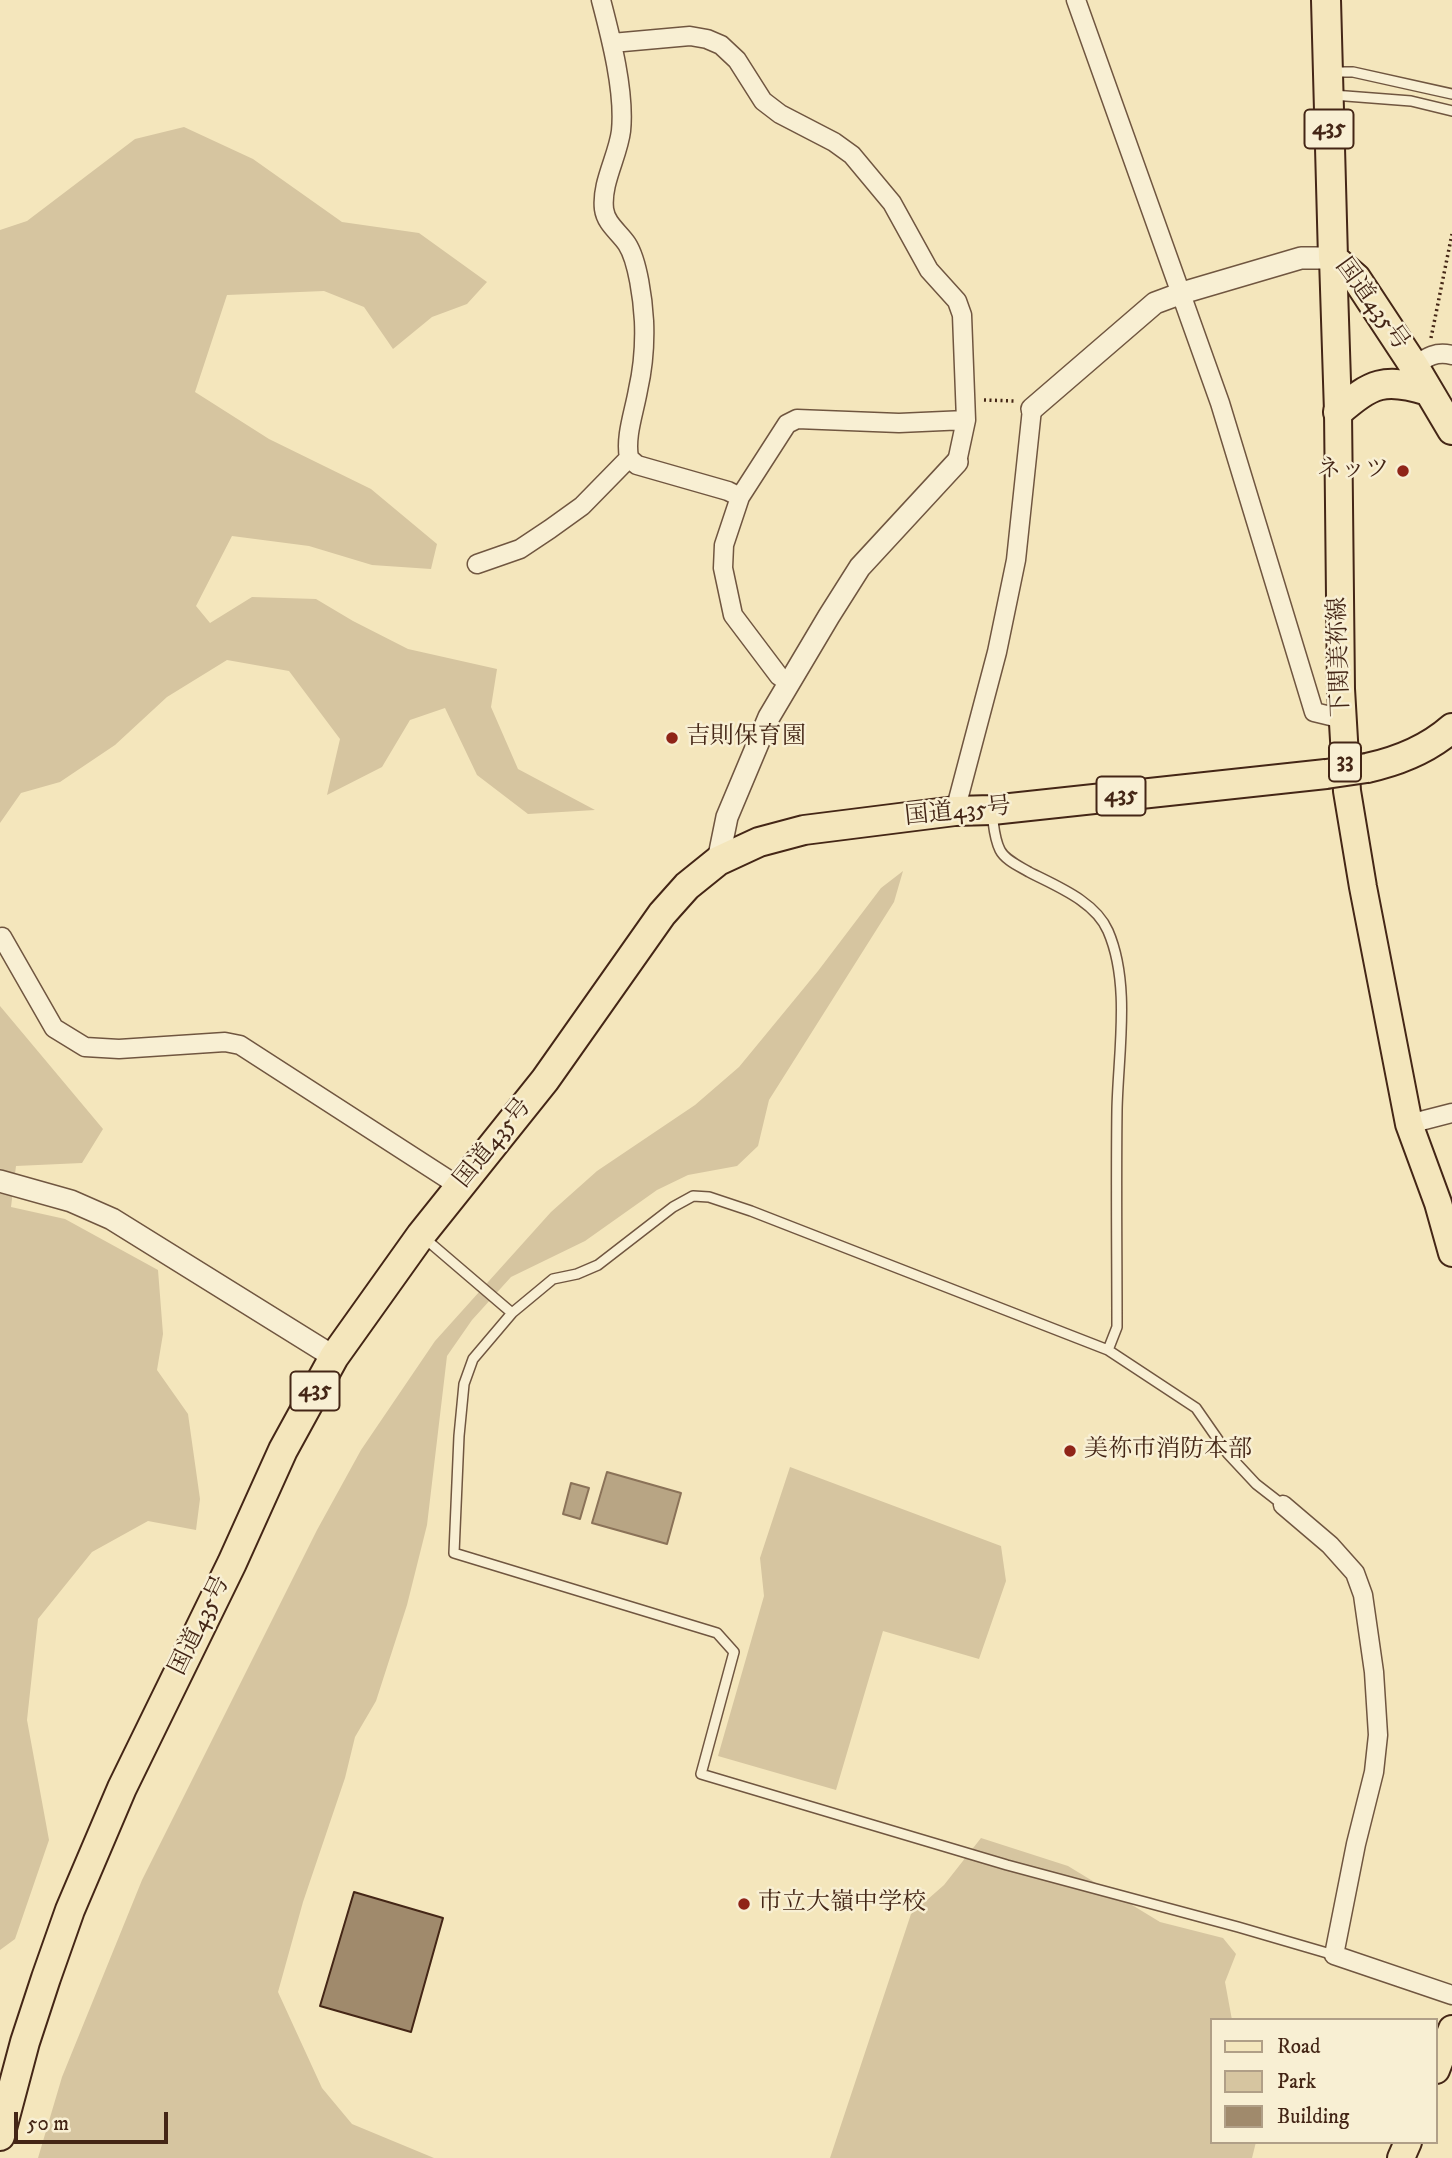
<!DOCTYPE html>
<html>
<head>
<meta charset="utf-8">
<style>
  body { margin:0 }
  #map { position:relative; width:1452px; height:2158px; overflow:hidden; background:#f4e6bc; font-family:"IM FELL DW Pica",serif }
  canvas { display:block }
  .legend { position:absolute; left:1210px; top:2018px; width:228px; height:126px; box-sizing:border-box; background:#f8efd3; border:2px solid #b09f87; margin:0; padding:9px 12px; list-style:none; font-size:21px; color:#442616 }
  .legend li { display:flex; align-items:center; gap:14px; height:35px }
  .legend b { width:35px; border:2px solid #b09f87 }
  .scale { position:absolute; left:14px; top:2112px; width:154px; height:32px; box-sizing:border-box; border:4px solid #442616; border-top:0; padding-left:9px; font-size:21px; line-height:24px; white-space:nowrap; color:#442616; -webkit-text-stroke:5px #f8efd3; paint-order:stroke }
</style>
</head>
<body>
<div id="map">
<canvas width="1452" height="2158"></canvas>
<ul class="legend">
<li><b style="height:9px;background:#f4e6bc"></b>Road</li>
<li><b style="height:19px;background:#d6c5a0"></b>Park</li>
<li><b style="height:19px;background:#a08a6c"></b>Building</li>
</ul>
<div class="scale">50 m</div>
</div>
<script>
const c = document.querySelector('canvas').getContext('2d');
c.lineJoin = 'round';
function fill(path, color) { c.fillStyle = color; c.fill(path, 'evenodd'); }
function stroke(path, color, width, dash) { c.strokeStyle = color; c.lineWidth = width; c.lineCap = dash ? 'butt' : 'round'; c.setLineDash(dash || []); c.stroke(path); }
function drawText(font, color, halo, rows, align = 'center') {
  c.font = font + ' "IM FELL DW Pica","Noto Serif JP",serif'; c.lineWidth = 5; c.setLineDash([]); c.textBaseline = 'middle'; c.strokeStyle = halo; c.fillStyle = color; for (const [text, x, y, turn = 0] of rows) {
    c.save(); c.translate(x, y); c.rotate((+turn || 0) * Math.PI / 180); c.textAlign = isNaN(turn) ? turn : align; if (halo) c.strokeText(text, 0, 0); c.fillText(text, 0, 0); c.restore();
  }
}
const green = new Path2D(`
  M184,127L253,159L342,222L419,233L487,282L467,304L432,317L393,349L364,307L324,291L227,295L195,392L269,439L371,489L437,544L431,569L372,565L309,546L232,536L196,606L210,623L252,597L316,599L353,621L408,649L497,669L491,707L518,769L595,810L528,814L477,775L445,708L410,720L382,767L327,795L340,739L289,671L227,660L167,697L115,745L60,782L21,793L0,823V230L27,221L135,139Z
  M903,871L894,902L769,1100L758,1146L737,1166L688,1175L657,1190L585,1241L511,1277L472,1320L447,1356L427,1525L407,1605L376,1701L355,1737L345,1778L303,1902L278,1992L322,2088L352,2124L434,2158H38L62,2077L142,1880L317,1530L361,1450L435,1341L551,1212L597,1171L695,1105L739,1067L818,971L881,888Z
  M0,1006L103,1129L82,1163L16,1166L11,1207L65,1219L158,1270L163,1334L157,1370L188,1414L200,1499L196,1530L148,1521L92,1552L38,1619L27,1720L49,1840L15,1939L0,1950Z
  M790,1467L1001,1546L1006,1581L979,1659L883,1631L836,1790L718,1756L764,1596L760,1558Z
  M981,1838L1068,1866L1160,1922L1223,1938L1236,1954L1225,1982L1232,2020H1212V2142H1256L1252,2158H830L911,1914L944,1885Z`);
const water = new Path2D(`
  M607,1472L681,1493L667,1544L592,1523Z
  M571,1483L589,1488L580,1519L563,1514Z`);
const building = new Path2D(`
  M354,1892L443,1918L411,2032L320,2006Z`);
const path = new Path2D(`
  M1431,338L1452,234
  M984,400L1015,401`);
const service = new Path2D(`
  M1333,72H1353L1452,94
  M1333,95L1411,101L1452,111
  M992,814C994,826 994,838 1000,850C1005,860 1019,866 1029,872C1056,886 1095,901 1108,931C1131,984 1118,1054 1117,1110C1116,1182 1117,1255 1117,1327L1108,1350
  M422,1236L512,1313L553,1279L577,1274L598,1265L673,1207L693,1196L709,1197L751,1211L1108,1350L1196,1408L1228,1454L1256,1484L1283,1505
  M512,1313L473,1359L464,1384L459,1436L454,1553L717,1633L734,1652L701,1774L1007,1865L1238,1927L1334,1955`);
const minor = new Path2D(`
  M601,0C611,38 625,92 621,131C618,156 601,183 604,209C606,224 619,232 627,244C638,261 643,301 644,321C645,344 643,368 638,390C634,413 625,436 629,458L637,465L728,491L740,497L724,545L723,568L733,615L779,676L789,683
  M1076,0L1220,403L1314,712L1343,719
  M612,43L690,36L707,39L721,45L737,60L763,101L780,114L834,142L852,155L892,203L929,270L957,301L962,315L966,420L957,462
  M1414,366C1427,357 1436,351 1452,355
  M740,497L787,424L797,419L899,423L966,420
  M477,564L520,549L550,529L582,506L629,458
  M955,811L997,652L1016,560L1032,409
  M2,937L54,1028L85,1047L119,1049L225,1042L240,1045L460,1187
  M1409,1124L1452,1113
  M1283,1505L1330,1545L1355,1573L1363,1595L1374,1672L1378,1735L1374,1772L1356,1844L1334,1955L1452,1995`);
const tertiary = new Path2D(`
  M1032,409L1155,303L1182,293L1301,258H1333
  M718,861L727,817L769,717L829,616L860,567L957,462
  M0,1181L71,1201L112,1219L334,1357`);
const primary = new Path2D(`
  M1333,258L1338,412L1341,689L1347,791L1363,887L1409,1124L1438,1203L1452,1253
  M1436,2070L1452,2029
  M1401,2158L1408,2142`);
const trunk = new Path2D(`
  M1326,0L1333,258L1356,278L1414,366L1452,430
  M1338,412C1372,383 1384,377 1428,391
  M1367,768C1399,761 1427,750 1452,728
  M0,2136L25,2042L46,1978L70,1910L122,1788L232,1563L283,1450L334,1357L421,1235L545,1080L662,914L687,886L718,861L759,842L804,830L955,811L992,810L1326,774`);
const trunkBridge = new Path2D(`
  M1326,774L1367,768`);
const markers = [
  [1403,471,7,"#8f2418"],
  [672,738,7,"#8f2418"],
  [1070,1451,7,"#8f2418"],
  [744,1904,7,"#8f2418"]
];
const shields = [
  [1329,129,49],
  [1345,762,32],
  [1121,796,49],
  [315,1391,49]
];
const shieldNames = [
  ["435",1329,129],
  ["33",1345,762],
  ["435",1121,796],
  ["435",315,1391]
];
const streetNames = [
  ["国道435号",1371,305,54],
  ["下関美祢線",1341,657,-92],
  ["国道435号",958,813,-6],
  ["国道435号",494,1144,-51],
  ["国道435号",201,1626,-64]
];
const poiNames = [
  ["ネッツ",1389,471,"right"],
  ["吉則保育園",686,738],
  ["美祢市消防本部",1084,1451],
  ["市立大嶺中学校",758,1904]
];
fill(green, '#d6c5a0');
fill(water, '#b8a584');
stroke(water, '#8a7258', 2);
fill(building, '#a08a6c');
stroke(building, '#442616', 2);
stroke(service, '#705640', 12);
stroke(minor, '#705640', 21);
stroke(tertiary, '#705640', 24);
stroke(primary, '#442616', 30);
stroke(trunk, '#442616', 32);
stroke(path, '#442616', 3.5, [2, 3.5]);
stroke(service, '#f8efd3', 9);
stroke(minor, '#f8efd3', 18);
stroke(tertiary, '#f8efd3', 21);
stroke(primary, '#f4e6bc', 26);
stroke(trunk, '#f4e6bc', 28);
stroke(trunkBridge, '#442616', 32, []);
stroke(trunkBridge, '#f4e6bc', 28);
for (const [x, y, r, color] of markers) { const dot = new Path2D(); dot.arc(x, y, r, 0, 2 * Math.PI); c.fillStyle = color; c.fill(dot); stroke(dot, '#f8efd3', 2.5); }
for (const [x, y, w] of shields) { const box = new Path2D(); box.roundRect(x - w / 2, y - 19.5, w, 39, 5); c.fillStyle = '#f8efd3'; c.fill(box); stroke(box, '#442616', 2); }
drawText('bold 23px', '#442616', null, shieldNames);
drawText('24px', '#442616', '#f8efd3', streetNames);
drawText('24px', '#442616', '#f8efd3', poiNames, 'left');
</script>
</body>
</html>
